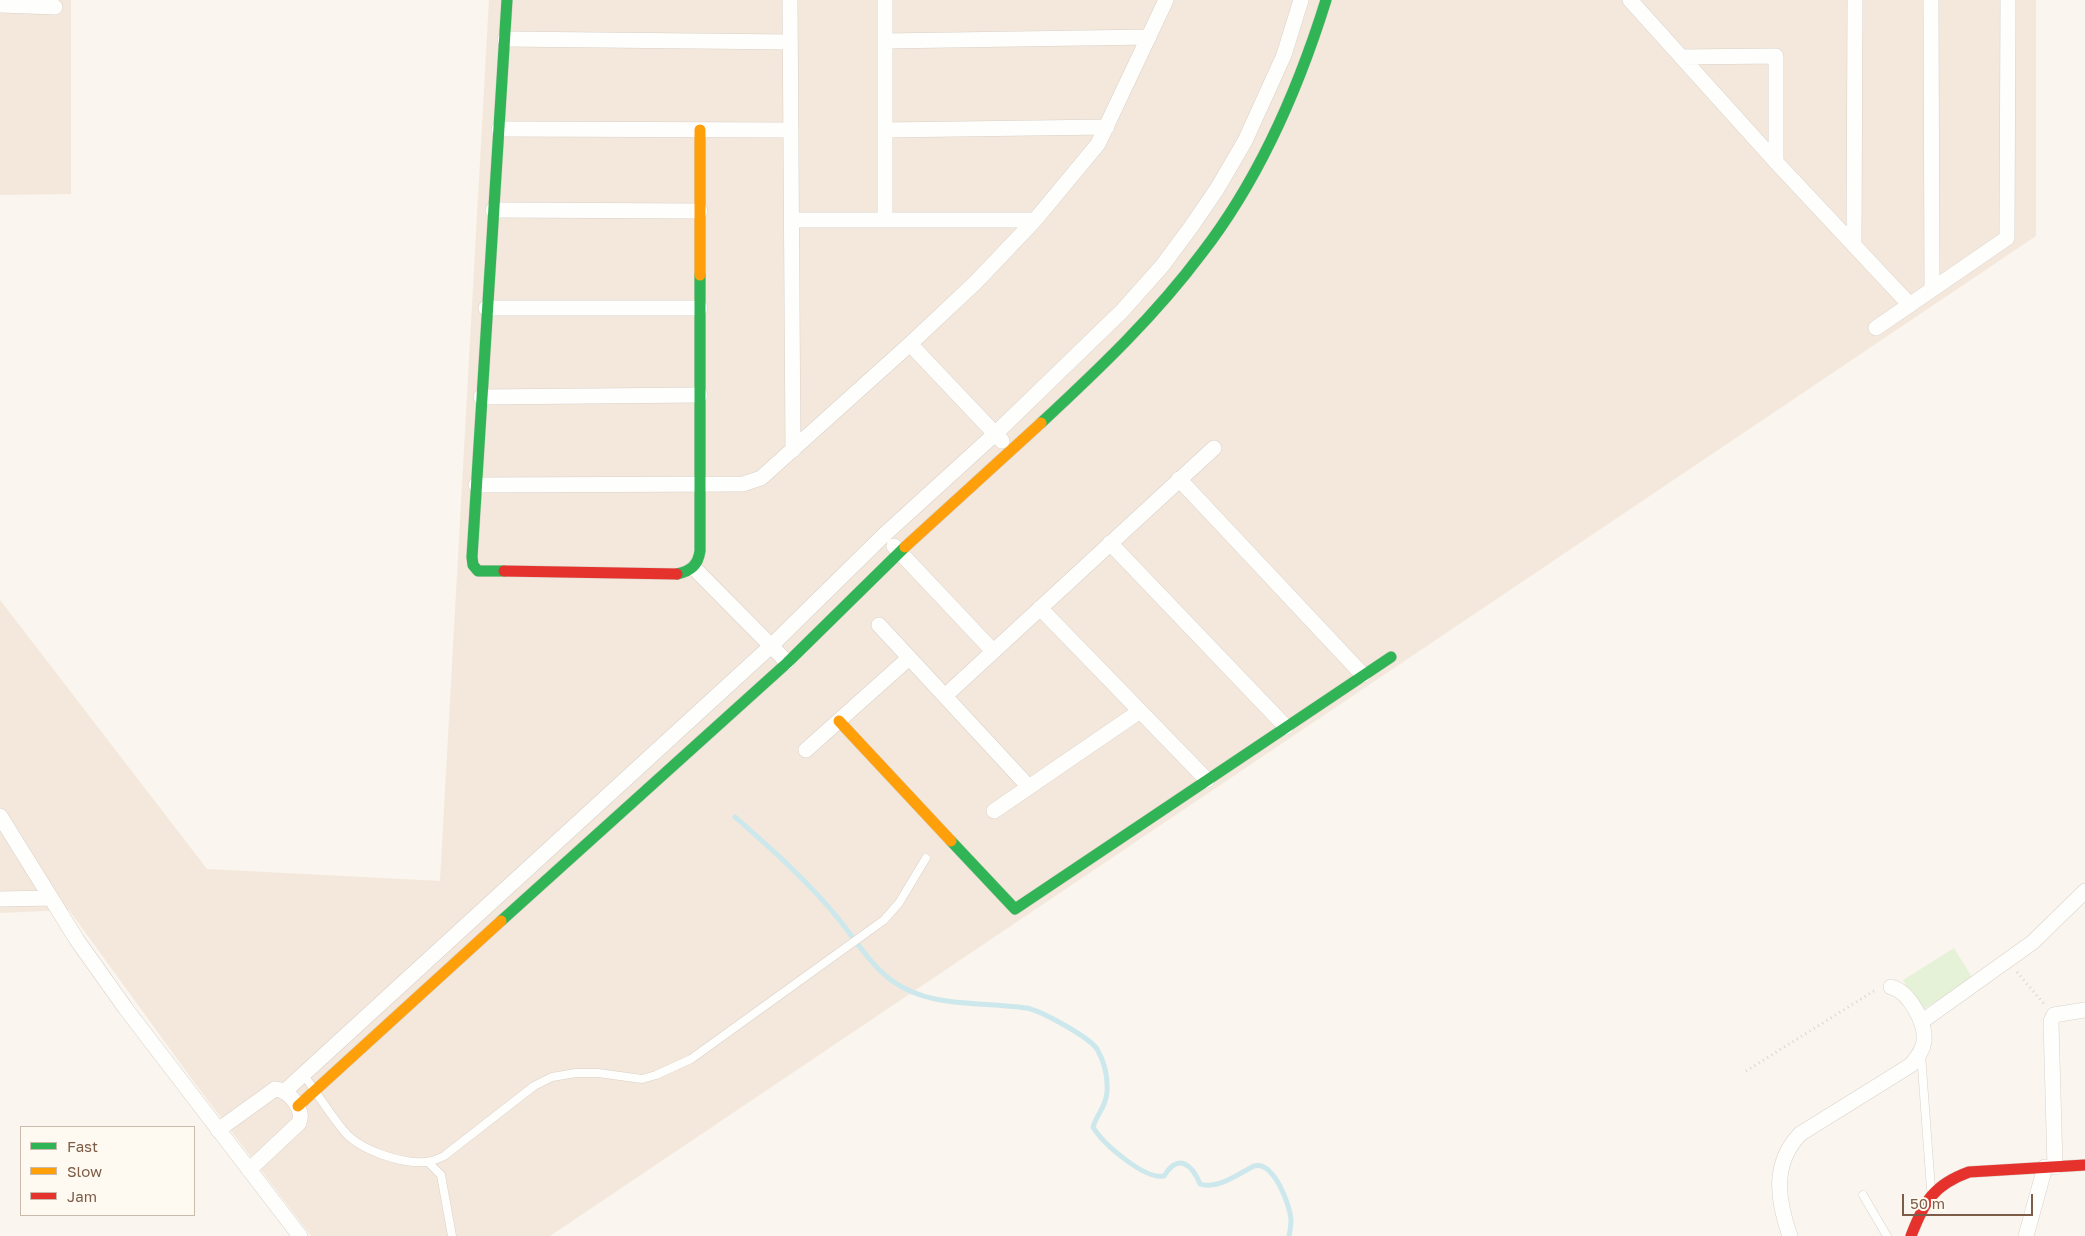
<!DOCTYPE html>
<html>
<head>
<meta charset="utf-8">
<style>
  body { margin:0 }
  #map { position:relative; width:2085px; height:1236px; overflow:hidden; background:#faf5ee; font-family:"Golos Text",sans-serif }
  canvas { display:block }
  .legend { position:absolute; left:20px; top:1126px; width:175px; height:90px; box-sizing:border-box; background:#fffaf1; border:1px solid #cbbbad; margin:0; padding:6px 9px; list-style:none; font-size:15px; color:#7d5c48 }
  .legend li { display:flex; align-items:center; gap:10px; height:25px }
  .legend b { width:25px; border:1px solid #cbbbad }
  .scale { position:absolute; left:1902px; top:1194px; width:131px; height:22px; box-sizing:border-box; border:2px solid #7d5c48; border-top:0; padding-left:6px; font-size:15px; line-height:18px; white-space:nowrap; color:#7d5c48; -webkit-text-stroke:4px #fffaf1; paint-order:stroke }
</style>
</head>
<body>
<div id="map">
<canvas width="2085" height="1236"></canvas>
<ul class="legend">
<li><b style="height:6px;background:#30b455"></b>Fast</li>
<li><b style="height:6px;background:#ff9f0a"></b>Slow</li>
<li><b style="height:6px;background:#e5322d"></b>Jam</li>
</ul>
<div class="scale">50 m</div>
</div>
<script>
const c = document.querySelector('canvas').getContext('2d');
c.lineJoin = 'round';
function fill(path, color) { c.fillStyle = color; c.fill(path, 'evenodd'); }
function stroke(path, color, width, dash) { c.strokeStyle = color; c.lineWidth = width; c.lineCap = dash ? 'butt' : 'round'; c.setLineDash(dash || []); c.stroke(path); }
const residential = new Path2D(`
  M0,0H71V194L0,195Z
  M489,0H2036V236L550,1236H311L194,1082L69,910L0,913V600L207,869L440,881Z`);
const green = new Path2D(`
  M1954,948L1973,979L1922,1010L1903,980Z`);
const stream = new Path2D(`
  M735,817C770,848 807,880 837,917C855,939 868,962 891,980C930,1009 980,1001 1026,1008C1040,1010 1089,1037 1097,1049C1105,1063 1108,1077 1107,1092C1106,1107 1097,1114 1093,1127C1103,1144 1145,1180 1164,1176C1178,1153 1192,1164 1200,1184C1218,1190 1238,1174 1254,1166C1273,1160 1290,1204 1291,1220C1291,1225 1290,1231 1289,1236`);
const path = new Path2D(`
  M2017,972L2045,1005
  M1746,1071L1877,989`);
const lane = new Path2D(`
  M1921,1054L1931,1189
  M303,1074C317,1093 329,1113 344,1131C359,1150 402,1164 425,1162C432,1162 438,1159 444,1156L534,1086L552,1077L576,1073H598L642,1079L656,1075L691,1059L884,920L899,903L926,858
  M428,1162L441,1175L452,1236
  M1863,1195L1887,1236`);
const street = new Path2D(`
  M790,0L793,450
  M1630,0L1776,162L1910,305
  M1931,0L1932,289
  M0,5L55,7
  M505,39L790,42
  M885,41L1149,37
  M1681,57L1776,56V162
  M499,129L791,130
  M885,130L1107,127
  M493,210L700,211
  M792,220H1035
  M885,220V0
  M1854,245L1855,0
  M486,308H700
  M1876,328L2007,238L2008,0
  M910,344L1002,441
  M481,397L700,395
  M1179,479L1363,675
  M476,485L743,484L761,478L910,344L976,282L1035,220L1098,144L1166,0
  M1110,543L1286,727
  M894,546L993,651
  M694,568L787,662
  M1040,608L1207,780
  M879,625L1029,787
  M945,696L1214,448
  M806,750L909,658
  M994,811L1140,711
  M0,816L77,940L126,1009L300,1236
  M0,899L51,898
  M1921,1022L2033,942L2085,891
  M284,1092L771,646L884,535L995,434L1122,311L1162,266L1191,227L1217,189L1245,141L1284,55L1301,0
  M218,1130L275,1089C289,1090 305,1109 299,1123L249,1170
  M2055,1167L2051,1021L2054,1015L2085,1010
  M1790,1236C1777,1199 1772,1164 1800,1134L1911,1065C1917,1057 1923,1051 1924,1041C1926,1023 1909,991 1891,987
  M2026,1236L2045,1167`);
const fast = new Path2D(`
  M1041,423C1098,370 1155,316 1202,253C1260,178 1298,90 1326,0
  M504,571H478L473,565L472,557L507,0
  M677,574C691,571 698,565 700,551V275
  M951,841L1015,909L1391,657
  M501,921L787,663L905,547`);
const slow = new Path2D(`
  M700,130V275
  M905,547L1041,423
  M839,721L951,841
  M298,1106L501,921`);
const jam = new Path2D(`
  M504,571L677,574
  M1911,1236C1924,1202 1933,1185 1969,1172L2085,1165`);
fill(residential, '#f3e8db');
fill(green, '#e6f2d7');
stroke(stream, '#cde8ec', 5);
stroke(lane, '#d9d1ca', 9);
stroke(street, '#d9d1ca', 16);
stroke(fast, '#dad2c9', 12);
stroke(slow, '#dad2c9', 12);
stroke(jam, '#dad2c9', 12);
stroke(path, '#ddd5ce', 3, [1, 4]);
stroke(lane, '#fefefc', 8);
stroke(street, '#fefefc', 15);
stroke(fast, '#30b455', 11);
stroke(slow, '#ff9f0a', 11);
stroke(jam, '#e5322d', 11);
</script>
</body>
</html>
